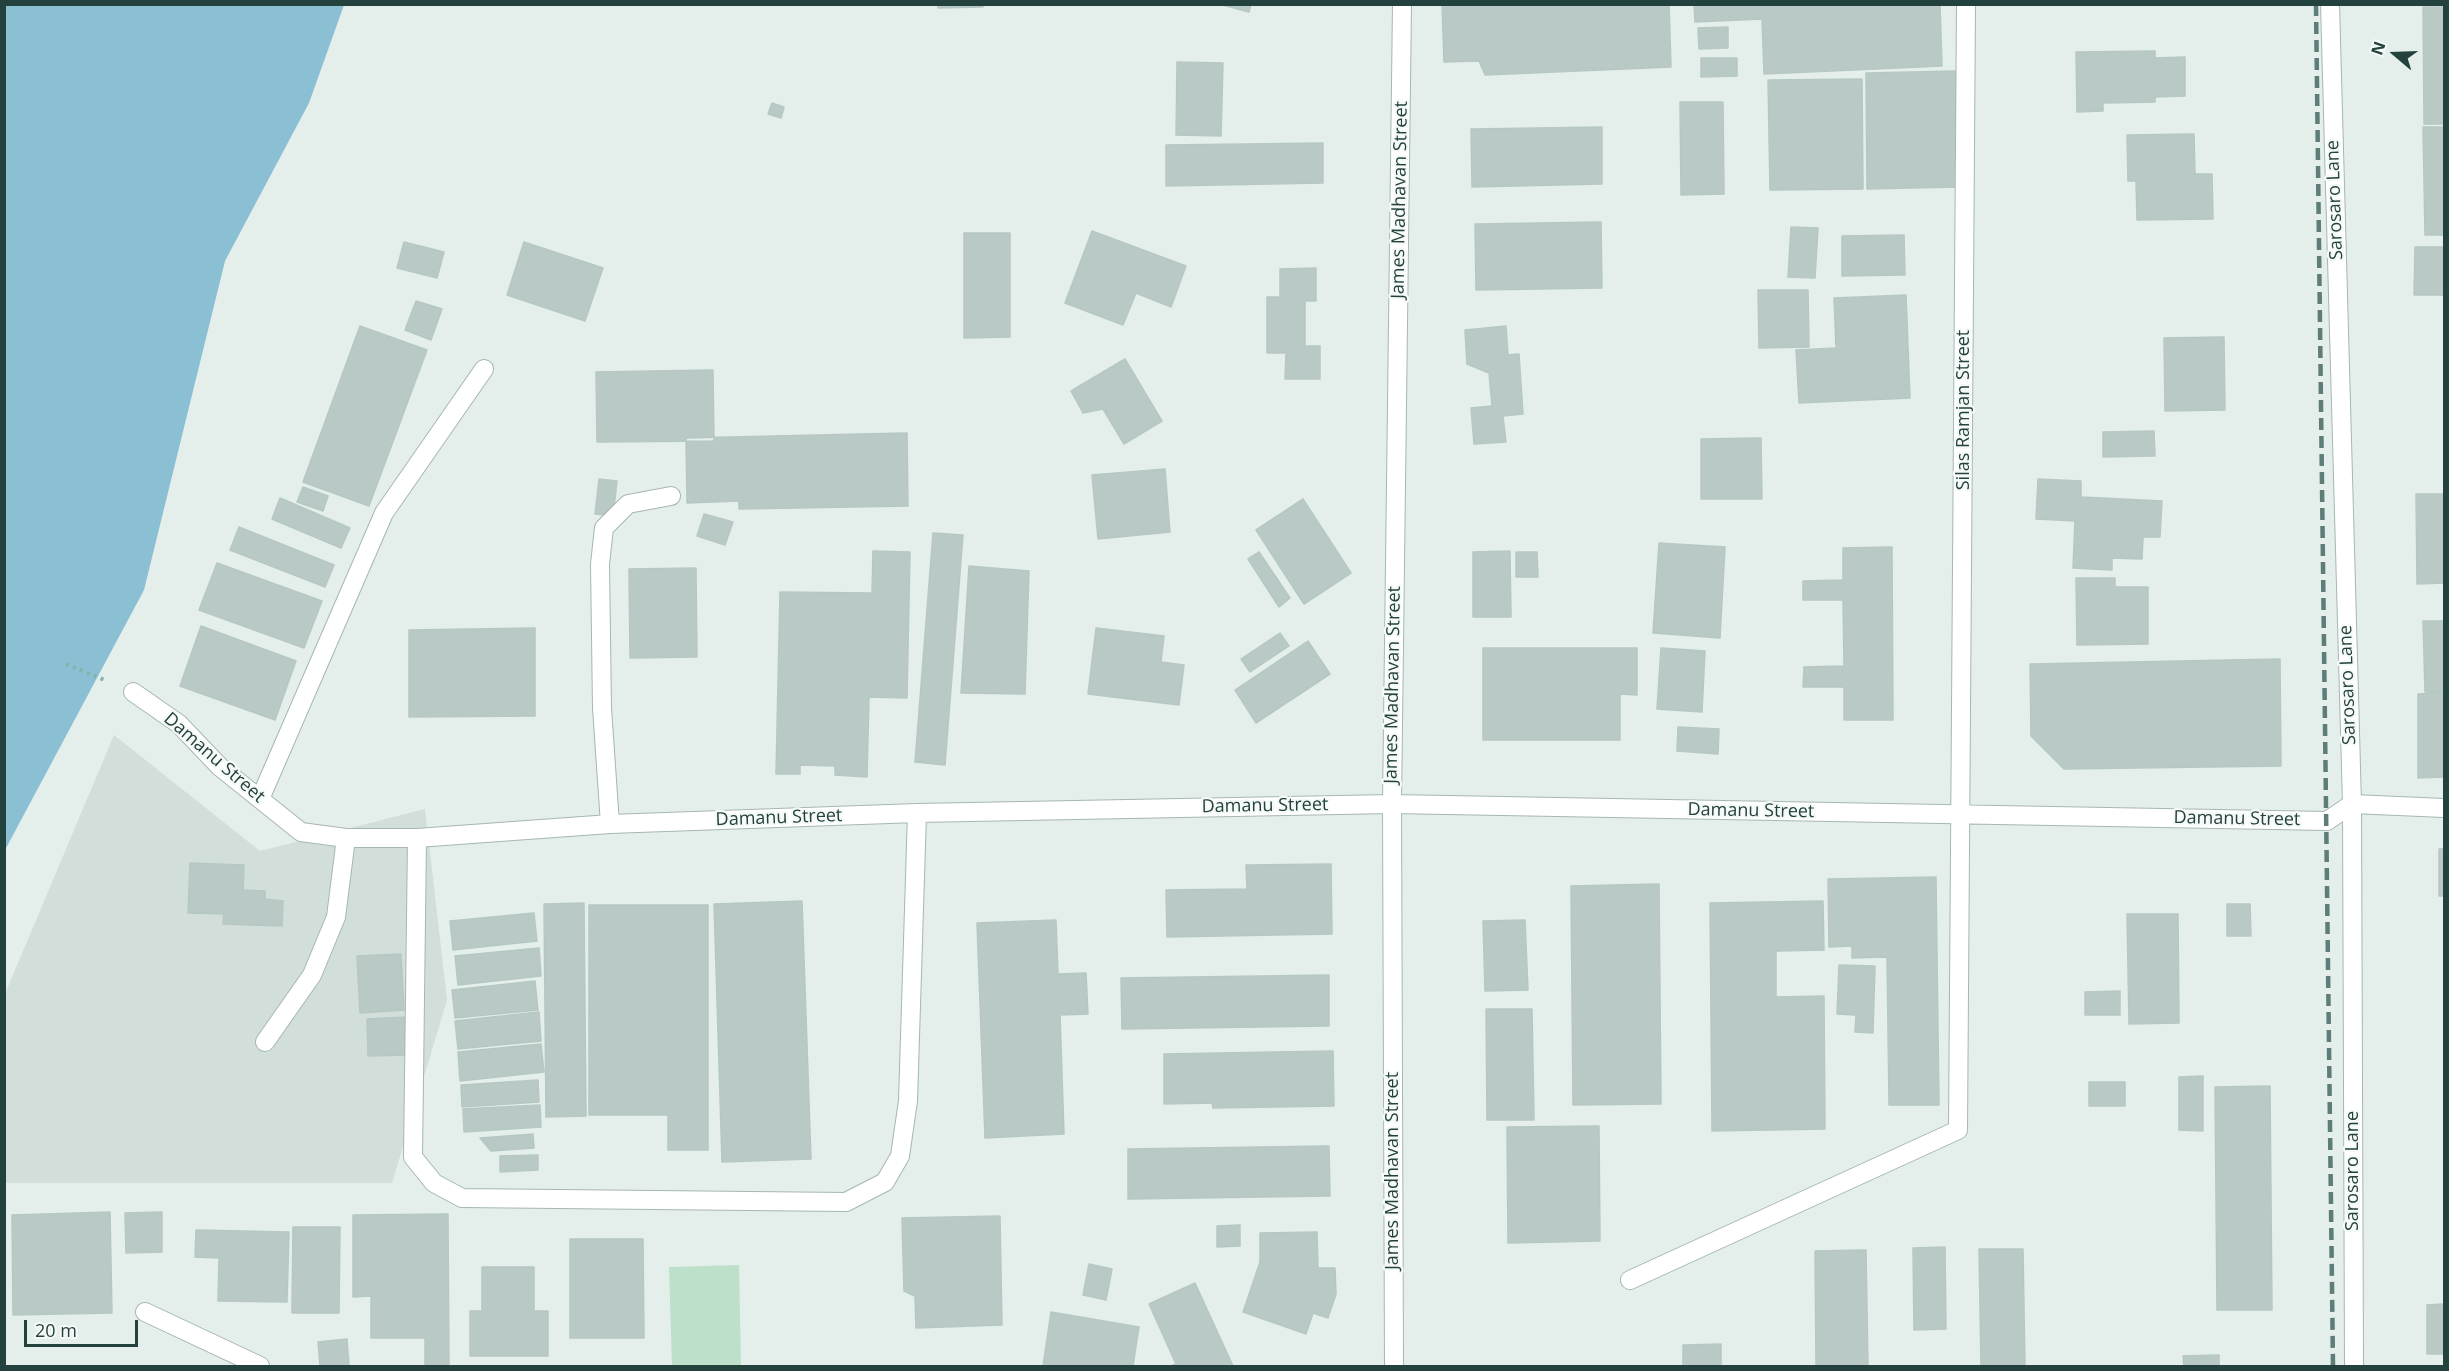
<!DOCTYPE html>
<html>
<head>
<meta charset="utf-8">
<style>
  body { margin:0 }
  #map { position:relative; width:2449px; height:1371px; overflow:hidden; background:#e4eeeb; font-family:"Open Sans",sans-serif }
  canvas { display:block }
  .frame { position:absolute; inset:0; border:6px solid #23413d; pointer-events:none }
  .north { position:absolute; left:2365px; top:24px; width:60px; height:60px; -webkit-text-stroke:4px #f5faf8; paint-order:stroke; rotate:289deg; font-size:16px; font-weight:700; line-height:24px; text-align:center; color:#23413d }
  .north::after { content:''; display:block; margin:auto; width:21px; height:27px; background:#23413d; clip-path:polygon(50% 0,100% 100%,50% 72%,0 100%) }
  .scale { position:absolute; left:24px; top:1320px; width:114px; height:27px; box-sizing:border-box; border:3px solid #23413d; border-top:0; padding-left:8px; font-size:18px; line-height:21px; white-space:nowrap; color:#23413d; -webkit-text-stroke:4px #f5faf8; paint-order:stroke }
</style>
</head>
<body>
<div id="map">
<canvas width="2449" height="1371"></canvas>
<div class="frame"></div>
<div class="north">N</div>
<div class="scale">20 m</div>
</div>
<script>
const c = document.querySelector('canvas').getContext('2d');
c.lineJoin = 'round';
function fill(path, color) { c.fillStyle = color; c.fill(path, 'evenodd'); }
function stroke(path, color, width, dash) { c.strokeStyle = color; c.lineWidth = width; c.lineCap = dash ? 'butt' : 'round'; c.setLineDash(dash || []); c.stroke(path); }
function drawText(font, color, halo, rows, align = 'center') {
  c.font = font + ' "Open Sans",sans-serif'; c.lineWidth = 4.5; c.setLineDash([]); c.textBaseline = 'middle'; c.strokeStyle = halo; c.fillStyle = color; for (const [text, x, y, turn = 0] of rows) {
    c.save(); c.translate(x, y); c.rotate((+turn || 0) * Math.PI / 180); c.textAlign = isNaN(turn) ? turn : align; if (halo) c.strokeText(text, 0, 0); c.fillText(text, 0, 0); c.restore();
  }
}
const built = new Path2D(`
  M114,735L260,851L425,809L447,1000L392,1183H5V994Z`);
const green = new Path2D(`
  M739,1265L741,1366H672L669,1267Z`);
const water = new Path2D(`
  M5,4L344,5L309,103L225,261L144,590L5,850Z`);
const building = new Path2D(`
  M938,4H983V7L938,8Z
  M1219,4H1251L1249,12Z
  M1442,4H1669L1671,67L1485,75L1479,61L1444,62Z
  M1694,4H1940L1942,66L1764,74L1762,19L1695,22Z
  M2423,7H2444V124H2424Z
  M1728,27V48L1699,49L1698,28Z
  M2155,51V58L2185,57V96L2155,97V102L2103,103V111L2077,112L2076,52Z
  M1701,58H1737V76L1701,77Z
  M1177,62L1223,63L1221,136L1176,135Z
  M1956,71L1957,187L1867,189L1866,73Z
  M1862,79L1863,189L1770,190L1768,80Z
  M1680,102H1723L1724,194L1681,195Z
  M772,103L784,107L781,118L768,114Z
  M1602,127V184L1472,187L1471,129Z
  M2423,127H2444V235H2425Z
  M2194,134L2195,174H2212L2213,219L2137,220L2136,181H2128L2127,135Z
  M1323,143V183L1166,186V145Z
  M1601,222L1602,288L1476,290L1475,224Z
  M1791,227L1818,228L1815,278L1788,277Z
  M1092,231L1186,266L1171,307L1136,293L1123,325L1065,303Z
  M964,233H1010V337L964,338Z
  M1904,235L1905,275L1842,276V236Z
  M404,242L444,252L437,278L397,268Z
  M524,242L603,268L585,321L507,295Z
  M2415,247H2444V295H2414Z
  M1316,268V301H1305V346H1320V379H1285L1286,353H1267V297H1280V269Z
  M1758,290H1808L1809,347L1759,348Z
  M1906,295L1910,398L1799,403L1796,350L1836,348L1834,298Z
  M416,301L442,309L431,340L405,330Z
  M360,326L427,350L369,506L303,482Z
  M1506,326L1508,355L1519,354L1523,414L1503,416L1506,442L1474,444L1471,408L1492,406L1489,373L1467,364L1465,330Z
  M2224,337L2225,410L2165,411L2164,338Z
  M1125,359L1162,421L1124,444L1103,409L1083,413L1071,391Z
  M713,370L714,441L597,442L596,372Z
  M2154,431L2155,456L2103,457V432Z
  M907,433L908,506L739,509V501L687,503L686,438Z
  M1761,438L1762,499H1701V439Z
  M1165,469L1170,532L1098,539L1092,475Z
  M599,479L617,481L613,516L595,514Z
  M2038,479L2081,481V497L2162,501L2160,537H2143L2142,559L2112,558V570L2073,568L2075,521L2036,519Z
  M303,487L328,496L323,511L297,502Z
  M2416,494H2444V583L2417,584Z
  M280,498L350,528L341,548L272,519Z
  M1303,499L1351,573L1304,604L1256,530Z
  M704,514L733,522L725,545L697,536Z
  M239,527L334,565L325,587L230,550Z
  M933,533L963,535L945,765L915,762Z
  M1659,543L1725,547L1720,638L1653,633Z
  M1892,547L1893,720H1844V687H1803L1804,667L1844,666L1843,600H1803V581L1843,580V548Z
  M873,551L910,552L907,698L869,697L867,777L835,775V766L800,765V774H776L780,592L872,593Z
  M1510,551L1511,617H1473V552Z
  M1259,552L1290,598L1279,607L1248,559Z
  M1516,552H1537L1538,577H1516Z
  M217,563L322,601L304,648L199,610Z
  M969,566L1029,571L1025,694L961,693Z
  M696,568L697,657L630,658L629,569Z
  M2076,578H2115V587H2148V644L2077,645Z
  M2423,621H2444V692H2425Z
  M201,626L296,661L275,720L180,686Z
  M535,628V716L409,717V630Z
  M1096,628L1164,636L1161,662L1184,665L1179,705L1088,694Z
  M1280,633L1289,646L1250,672L1241,659Z
  M1308,641L1330,674L1256,723L1235,690Z
  M1483,648H1637V695L1620,694V740H1483Z
  M1661,648L1705,651L1702,712L1657,709Z
  M2280,659L2281,766L2064,769L2031,736L2030,664Z
  M2444,693V777L2418,778V694Z
  M1678,727L1719,729L1718,754L1677,751Z
  M2439,849H2444V896H2439Z
  M190,863L244,865L243,890L265,891V899L283,901L282,926L223,924L224,914L188,913Z
  M1331,864L1332,934L1167,937L1166,890L1247,889L1246,865Z
  M1936,877L1939,1105H1889L1887,957L1852,958V946L1829,947L1828,879Z
  M1659,884L1661,1104L1573,1105L1571,886Z
  M802,901L811,1159L722,1162L714,904Z
  M1823,901L1824,950L1776,951V997L1824,996L1825,1129L1712,1131L1710,903Z
  M584,903L586,1116L546,1117L544,904Z
  M2227,904H2250L2251,936H2227Z
  M589,905H708V1150H668V1115H589Z
  M534,913L537,941L453,950L450,921Z
  M2127,914H2178L2179,1023L2129,1024Z
  M1056,920L1058,974L1086,973L1088,1014L1060,1015L1064,1134L985,1138L977,923Z
  M1525,920L1528,990L1485,991L1483,921Z
  M539,948L541,976L458,985L455,956Z
  M401,954L404,1010L360,1013L357,956Z
  M1839,965L1875,966L1873,1033L1855,1032L1856,1015L1837,1014Z
  M1329,975V1026L1122,1029L1121,978Z
  M535,981L538,1010L455,1018L452,990Z
  M2120,991V1015H2085V992Z
  M1486,1009H1532L1534,1120H1487Z
  M539,1012L541,1041L458,1049L455,1021Z
  M407,1017L408,1055L368,1056L367,1019Z
  M541,1044L544,1072L460,1081L458,1052Z
  M1333,1051L1334,1106L1213,1108L1212,1103L1164,1104V1054Z
  M2203,1076V1131L2179,1130V1077Z
  M538,1080L539,1102L462,1107L461,1085Z
  M2089,1082H2125V1106H2089Z
  M2270,1086L2272,1310H2217L2215,1087Z
  M540,1105L541,1127L464,1132L463,1109Z
  M1599,1126L1600,1241L1508,1243L1507,1127Z
  M533,1134L534,1148L491,1151L480,1138Z
  M1329,1146L1330,1196L1128,1199V1149Z
  M538,1155V1170L500,1172V1156Z
  M110,1212L112,1313L13,1315L12,1215Z
  M162,1212V1252L126,1253L125,1213Z
  M448,1214L449,1366H425V1338H371V1296L353,1297V1215Z
  M1000,1216L1002,1325L916,1328L915,1296L904,1291L902,1218Z
  M1240,1225V1246L1217,1247V1226Z
  M293,1227H340L339,1313H292Z
  M196,1230L289,1232L287,1302L218,1301L219,1258L195,1257Z
  M1317,1232L1318,1268H1335L1336,1294L1328,1318L1313,1313L1306,1334L1243,1312L1260,1262V1233Z
  M570,1239H643L644,1338H570Z
  M1945,1247L1946,1329L1914,1330L1913,1248Z
  M1979,1249H2023L2025,1366H1981Z
  M1866,1250L1868,1366H1816L1815,1251Z
  M1089,1264L1112,1269L1106,1300L1083,1295Z
  M482,1267H534V1311H548V1356H470V1311H482Z
  M1195,1283L1233,1366H1171L1176,1364L1149,1304Z
  M2444,1304V1354H2427V1305Z
  M1051,1312L1139,1327L1133,1366H1043Z
  M347,1339L349,1365L320,1366L318,1342Z
  M1721,1344V1366H1683V1345Z
  M2219,1355V1366H2184L2183,1356Z`);
const path = new Path2D(`
  M66,664L107,681`);
const lane = new Path2D(`
  M610,824L602,708L600,564L604,528L628,504L671,496
  M265,1042L312,975L336,917L346,838
  M145,1312L260,1366`);
const street = new Path2D(`
  M2330,4L2352,804L2354,1366
  M133,692L179,724L220,767L301,832L346,838H417L610,824L917,813L1392,804L2327,821L2352,804L2444,808
  M260,799L384,513L484,369
  M417,838L413,1157L434,1183L462,1198L846,1202L885,1182L900,1156L908,1101L917,813
  M1630,1280L1958,1130L1966,4
  M1394,1366L1392,804L1402,4`);
const rail = new Path2D(`
  M2316,4L2333,1366`);
const streetNames = [
  ["James Madhavan Street",1400,200,-89],
  ["Sarosaro Lane",2335,200,-92],
  ["Silas Ramjan Street",1964,410,-90],
  ["James Madhavan Street",1393,685,-89],
  ["Sarosaro Lane",2348,685,-92],
  ["Damanu Street",214,758,41],
  ["Damanu Street",1265,806,-1],
  ["Damanu Street",1751,811,1],
  ["Damanu Street",779,818,-2],
  ["Damanu Street",2237,819,1],
  ["James Madhavan Street",1393,1171,-90],
  ["Sarosaro Lane",2353,1171,-90]
];
fill(built, '#d2deda');
fill(green, '#bde0cb');
fill(water, '#8bbfd4');
fill(building, '#b9c9c5');
stroke(building, '#b6c8c3', 1.5);
stroke(lane, '#a6b7b3', 20);
stroke(street, '#a6b7b3', 20);
stroke(path, '#84b3aa', 4, [3, 4.5]);
stroke(lane, '#fff', 18);
stroke(street, '#fff', 18);
stroke(rail, '#5e7c78', 4.5, [12, 6]);
drawText('18px', '#23413d', '#f5faf8', streetNames);
</script>
</body>
</html>
